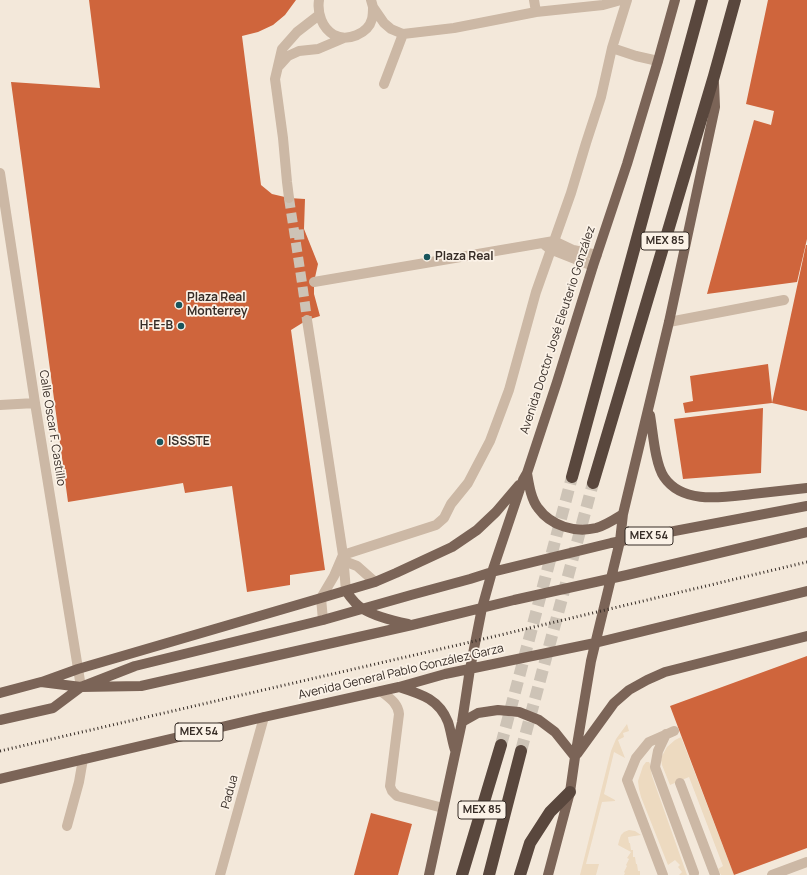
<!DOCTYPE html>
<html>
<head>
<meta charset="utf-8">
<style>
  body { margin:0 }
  canvas { display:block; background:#f3e8da }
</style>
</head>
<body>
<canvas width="807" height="875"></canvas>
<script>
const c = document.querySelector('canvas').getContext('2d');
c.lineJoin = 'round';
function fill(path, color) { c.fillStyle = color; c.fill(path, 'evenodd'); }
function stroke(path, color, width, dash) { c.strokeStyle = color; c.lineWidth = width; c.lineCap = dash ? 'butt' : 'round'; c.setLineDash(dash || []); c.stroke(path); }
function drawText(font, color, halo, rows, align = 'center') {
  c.font = font + ' Manrope,sans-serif'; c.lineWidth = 3.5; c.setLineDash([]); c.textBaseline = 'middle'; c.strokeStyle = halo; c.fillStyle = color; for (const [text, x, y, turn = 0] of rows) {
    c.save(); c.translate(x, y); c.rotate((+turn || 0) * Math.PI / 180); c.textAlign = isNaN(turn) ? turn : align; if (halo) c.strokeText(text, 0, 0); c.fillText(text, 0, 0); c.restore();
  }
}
const plaza = new Path2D(`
  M627,724L629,731L623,733L624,737L618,740L625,758L614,752L604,794L615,800V801L602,802L586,864H599L596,875H580L611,751L616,739Z
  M681,737L734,875H721L718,869L723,866L689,777L670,785L662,765L661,760L662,756L667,747L675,740Z
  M646,762H649L650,764L652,776L687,875H679L682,872L678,867L680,865L675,860L668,865L641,797L639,789L638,781L643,766Z
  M629,830L635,831L641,835L628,837L629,843H630L631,850H633V857H635L636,864H637L638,871H640V875H624L625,873L624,872L627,866L626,865L629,859L627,858L631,852L618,845L619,841L621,835L624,832Z`);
const building = new Path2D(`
  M89,0H296L285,15L273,25L258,32L242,36L261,185L272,194L289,198L305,199L304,229L318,264L314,282V294L320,316L307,320L291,330L325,570L290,575V585L247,592L232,486L185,493L183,483L68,502L11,82L100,88Z
  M768,0H807V239L797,282L707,294L754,120L771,125L774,111L746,104Z
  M806,245H807V411L772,403Z
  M768,364L772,403L685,413L683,403L693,401L690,376Z
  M763,408L761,473L683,479L674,419Z
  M807,656V848L734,875L670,706Z
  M371,813L412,824L398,875H354Z`);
const minorTunnel = new Path2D(`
  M289,198C295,239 302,279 307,320
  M294,235L306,234`);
const highwayTunnel = new Path2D(`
  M501,745L572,477
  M521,751L593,483`);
const minor = new Path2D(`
  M319,0C317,13 322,28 334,35C347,42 368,34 372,19C373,15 373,11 373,7
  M371,0L373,7L384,23L391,29L403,34L454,28L536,12L603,5L621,0
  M534,0L536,12
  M612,48L636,56L658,61
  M279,66L288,56L299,51L318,49L344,38
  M384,84L403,34
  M0,173L35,403L81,687
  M289,198L287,182L283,138L275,79L282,49L297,32L319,15
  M545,245L550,249L593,266
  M314,282L554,241L573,250L597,255
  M307,320L315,371L343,555L346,591
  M669,322L784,300
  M0,405L35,403
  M344,561L357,566L375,582
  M323,620L321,598L334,576L343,555L436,525L444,518L451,504L468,483L490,441L509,390L536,292L571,193L586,143L601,97L612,48L627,0
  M381,691C389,698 398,703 399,714L390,786L392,791L397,796L443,808
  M666,734L658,751L655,767L694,873
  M680,783L715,875
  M67,826L79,782L83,759
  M220,875L264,717
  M663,875L627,780L636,758L649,742L674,731
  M772,875L807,862`);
const major = new Path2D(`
  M650,415C653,432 655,464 664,477C683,505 724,497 752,494C771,492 789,490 807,488
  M527,473C529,485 531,499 538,508C551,526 575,533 596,528C606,525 615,519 623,514
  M346,591C350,597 356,605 363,609C376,617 394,621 408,624
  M42,682L78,669L321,598L375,582L396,573L452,547L477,530L496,512L519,485
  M399,687C421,694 439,699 448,722C451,731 452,741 455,750
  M0,693L41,682L81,687L141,686L412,625L514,600L627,575L807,532
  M0,720L53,708L81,687L135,666L323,620L411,595L470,579L492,572L611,543L807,506
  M462,722L478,713L498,710L519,712L539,720L555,732L575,757
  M577,754L614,703L629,690L647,680L665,672L807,636
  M0,779L264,717L399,687L445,674L595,643L807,591
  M429,875L462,722L470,669L482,608L492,572L523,480L527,473L557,382L593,266L627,164L658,61L675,0
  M548,875L570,792L575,757L591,661L620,541L623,514L669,322L715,107L714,83`);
const highway = new Path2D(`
  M572,477L702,0
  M593,483L714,76L735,0
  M462,875L501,745
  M489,875L521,751
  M520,875L530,843L550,812L570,792`);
const rail = new Path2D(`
  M0,751L475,641L807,562`);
const markers = [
  [427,257,4,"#19555c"],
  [179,305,4,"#19555c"],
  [181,326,4,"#19555c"],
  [160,442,4,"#19555c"]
];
const shields = [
  [665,241,48],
  [649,536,48],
  [199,732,48],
  [482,810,48]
];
const shieldNames = [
  ["MEX 85",665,241],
  ["MEX 54",649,536],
  ["MEX 54",199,732],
  ["MEX 85",482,810]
];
const poiNames = [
  ["Plaza Real",435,257],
  ["Plaza Real",187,298],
  ["Monterrey",187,312],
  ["H-E-B",173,326,"right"],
  ["ISSSTE",168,442]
];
const streetNames = [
  ["Avenida Doctor José Eleuterio González",558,330,-72],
  ["Calle Oscar F. Castillo",52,428,81],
  ["Avenida General Pablo González Garza",401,672,-13],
  ["Padua",230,792,-75]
];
fill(plaza, '#eddac0');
fill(building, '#cf653c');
stroke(minorTunnel, '#cdc3b6', 10, [10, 5]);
stroke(highwayTunnel, '#cdc3b6', 12, [12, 6]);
stroke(minor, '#ccb8a5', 10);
stroke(major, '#7b6457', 10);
stroke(highway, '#59473d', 12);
stroke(rail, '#372d27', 3, [1, 3]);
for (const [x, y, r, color] of markers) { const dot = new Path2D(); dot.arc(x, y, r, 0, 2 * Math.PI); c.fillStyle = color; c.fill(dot); stroke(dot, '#fbf2e7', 1.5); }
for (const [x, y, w] of shields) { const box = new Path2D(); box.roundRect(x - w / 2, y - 9, w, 18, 3); c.fillStyle = '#fbf2e7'; c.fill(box); stroke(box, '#372d27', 1); }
drawText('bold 11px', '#372d27', null, shieldNames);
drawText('bold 12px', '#372d27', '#fbf2e7', poiNames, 'left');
drawText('12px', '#372d27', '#fbf2e7', streetNames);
</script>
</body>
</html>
